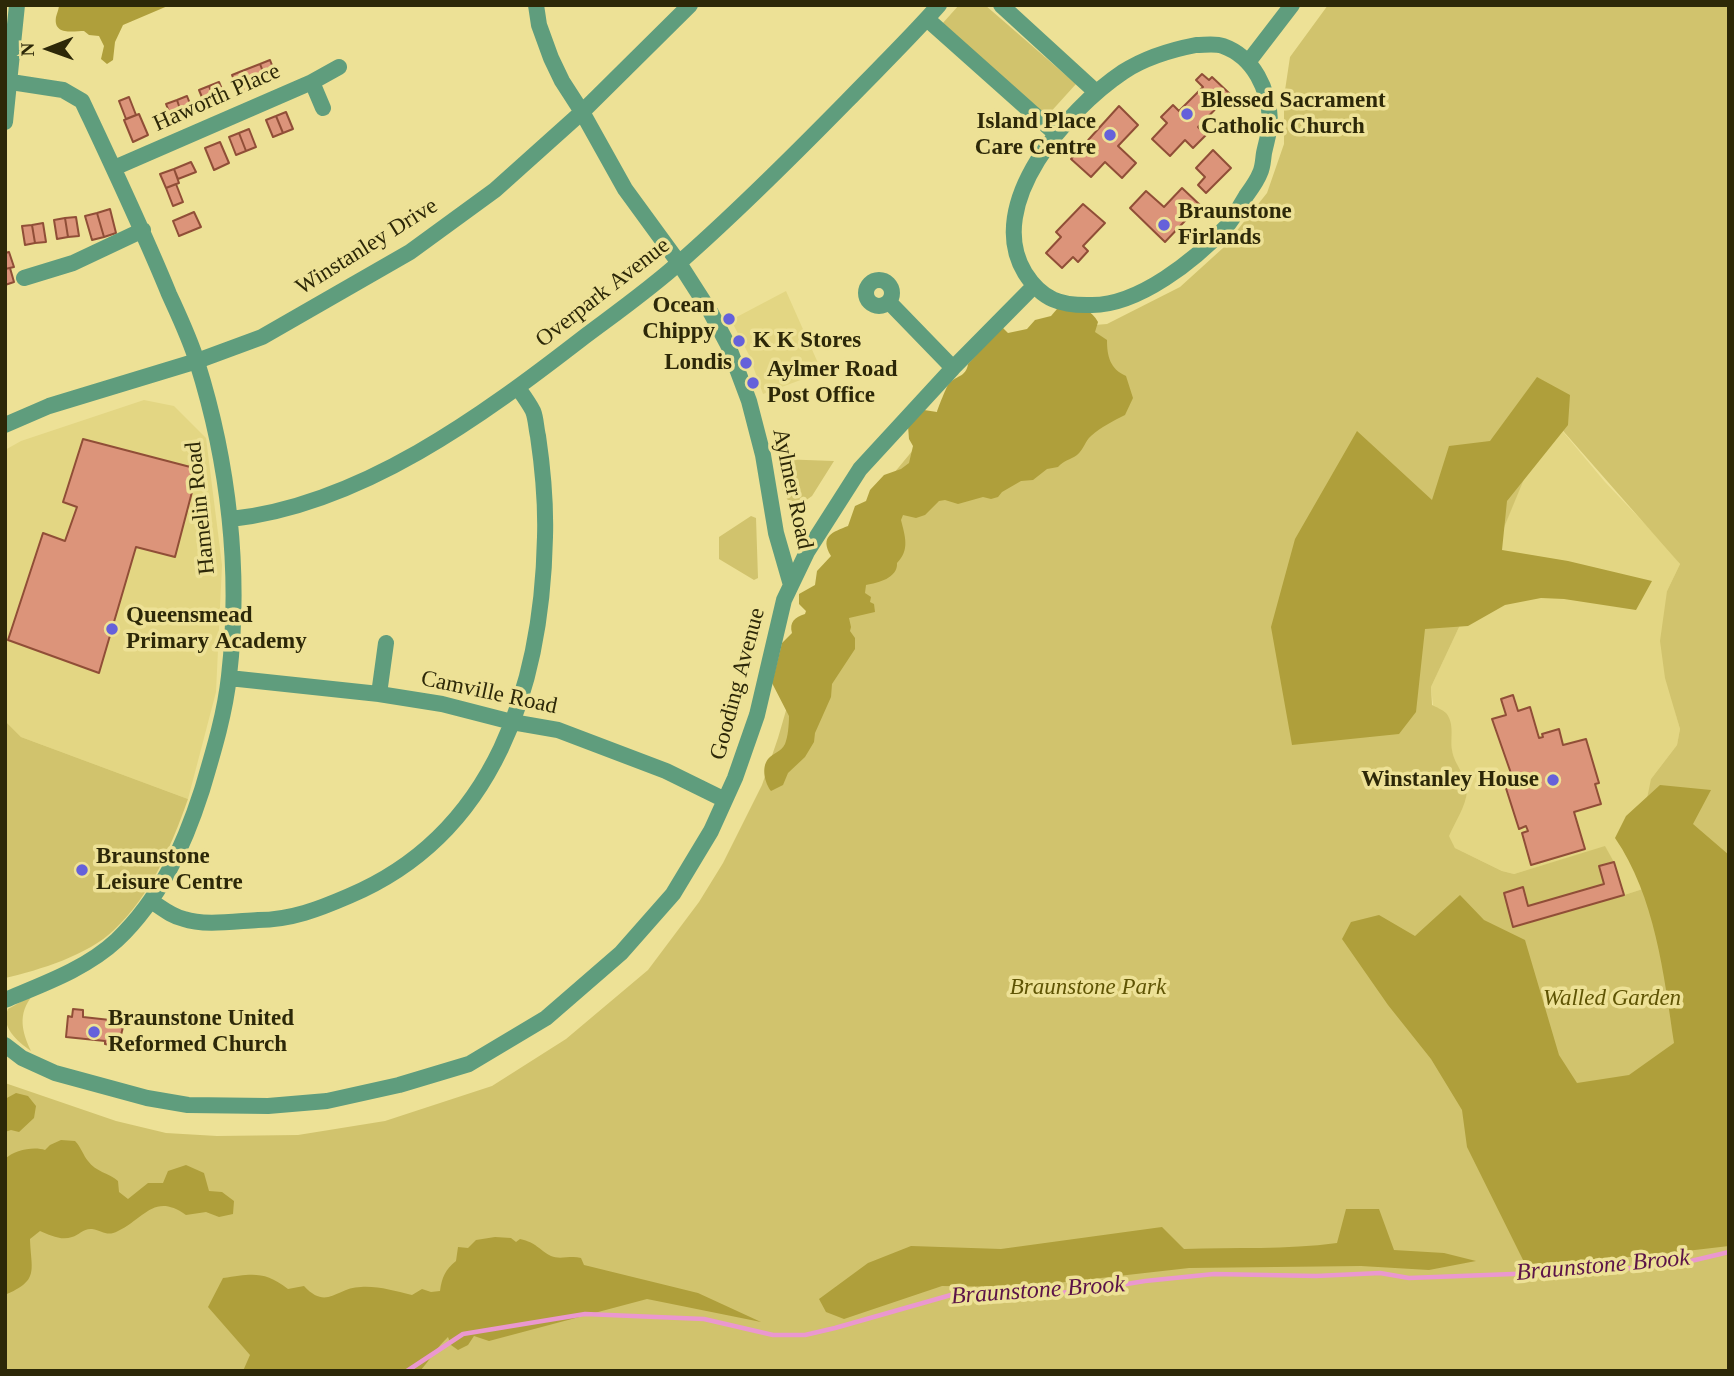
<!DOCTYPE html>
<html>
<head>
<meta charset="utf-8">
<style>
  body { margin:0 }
  #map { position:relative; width:1734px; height:1376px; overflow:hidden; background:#ede196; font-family:Georgia,serif }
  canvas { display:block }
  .frame { position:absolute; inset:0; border:7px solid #2d2808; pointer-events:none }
  .north { position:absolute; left:14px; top:14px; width:70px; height:70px; -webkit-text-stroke:5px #ede196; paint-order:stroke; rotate:269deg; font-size:19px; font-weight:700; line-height:28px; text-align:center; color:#2d2808 }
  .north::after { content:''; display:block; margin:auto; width:24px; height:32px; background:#2d2808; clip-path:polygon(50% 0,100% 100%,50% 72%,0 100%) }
</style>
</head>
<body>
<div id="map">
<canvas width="1734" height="1376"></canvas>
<div class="frame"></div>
<div class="north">N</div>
</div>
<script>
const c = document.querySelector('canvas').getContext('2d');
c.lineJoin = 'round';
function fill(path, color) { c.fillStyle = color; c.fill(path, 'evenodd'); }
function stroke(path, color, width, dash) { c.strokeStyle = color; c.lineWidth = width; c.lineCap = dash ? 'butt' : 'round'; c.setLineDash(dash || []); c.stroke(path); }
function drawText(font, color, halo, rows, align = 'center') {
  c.font = font + ' Georgia,serif'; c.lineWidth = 7; c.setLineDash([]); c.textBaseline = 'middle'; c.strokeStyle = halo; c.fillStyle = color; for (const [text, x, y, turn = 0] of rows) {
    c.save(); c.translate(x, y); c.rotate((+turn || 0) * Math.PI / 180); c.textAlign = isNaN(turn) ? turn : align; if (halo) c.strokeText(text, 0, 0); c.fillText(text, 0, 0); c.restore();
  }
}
const built = new Path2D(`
  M786,291L822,372L763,394L749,355L731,320Z
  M144,400L174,406L206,438L222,565L216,692L188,799L21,737L5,721V450L21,441Z
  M1549,415L1605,482L1666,546L1680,564L1667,591L1675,711L1680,729L1677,745L1651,779L1649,887L1624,895L1614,862L1605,847L1514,874L1502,871L1455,848L1448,835L1431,687L1491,559Z`);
const green = new Path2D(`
  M959,5H985L1076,84L1047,116L942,24Z
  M1328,5H1729V1371H5V1083L116,1121L166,1133L217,1136L298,1135L385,1121L492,1086L566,1039L648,970L699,902L723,863L762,785L778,738L801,659L884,485L1002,343L1034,330L1107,324L1180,287L1223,248L1267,193L1284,144V97L1290,57ZM1550,416L1680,564L1667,591L1660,641L1665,678L1680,729L1677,745L1651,779L1642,823L1649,887L1624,895L1614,862L1605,846L1514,874L1502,871L1455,848L1449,836C1455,822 1466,806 1467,791C1467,775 1454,765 1452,750C1450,738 1455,724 1446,713C1443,710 1436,707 1432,705L1431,687L1491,559Z
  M778,459L834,461L812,496L798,506C779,502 781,475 778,459Z
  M751,516L756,518L758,578L754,580L719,559V537Z
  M5,721L21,737L188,799C171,847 151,895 114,930C88,955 40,970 5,978Z
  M33,995C17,1014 22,1032 31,1051C17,1041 0,1027 8,1009Z`);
const forest = new Path2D(`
  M59,5H170L123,25L115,42L113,60L107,64L101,59L104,46L99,36L89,35L84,31C74,31 53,36 56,17C57,13 59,9 59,5Z
  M1069,304C1081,305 1092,311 1098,322L1095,332L1107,340C1107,356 1110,369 1126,376L1133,398L1125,415C1113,421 1101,427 1091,436C1085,441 1084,449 1077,455C1070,460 1064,460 1058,467L1047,469L1033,480L1021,481L1002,492L998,497L991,499L983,497L958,504L945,500L939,501L925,515L916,518L903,515L901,520C905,536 910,550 897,563C898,578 878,583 866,585L865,593L871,597L870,602L874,604L875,612L849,618L851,627L850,631L855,638V649L832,684L831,697L815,733L814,742L805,757L788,773L783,785L771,791C765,783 761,768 768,759C773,753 781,752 785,744C788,737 789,724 789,716L772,683L782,643L792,633C789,622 795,617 805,614L806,611L799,604V594L815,585L817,571L831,556C819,536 833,532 848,526L855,506L866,501L870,490L884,475L901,469L909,463L913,446L909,439L908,426L924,410L937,412C938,408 946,388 948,385C955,375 966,378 968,364L1002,327L1008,333L1027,329L1035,320L1051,316L1057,309Z
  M1537,377L1570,395L1568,425L1507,501L1502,550L1568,561L1652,581L1636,610L1564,599L1541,598L1505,605L1468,626L1425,629L1416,712L1399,734L1292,745L1271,627L1295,539L1357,431L1432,500L1449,446L1490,441Z
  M1660,785L1711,790L1693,824L1729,855V1246L1652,1255L1526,1266L1467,1147L1462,1110L1431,1059L1388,1005L1342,939L1351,922L1379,915L1415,936L1460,895L1484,920L1525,940L1559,1055L1577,1083L1629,1075L1674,1043C1664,975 1655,896 1615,838L1626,816Z
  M16,1093L28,1096L36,1106L34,1118L19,1132L11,1130L5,1132V1099Z
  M61,1140L75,1141C81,1147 83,1155 88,1161C96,1172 109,1173 118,1181L119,1192L128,1199L148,1183H163L168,1171L186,1165L204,1173L209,1191L222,1192L234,1201L233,1214L219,1217L206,1212L186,1215C154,1192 144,1219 118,1231C107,1237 103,1231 92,1229C84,1228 79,1235 72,1237C61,1241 50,1235 40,1231L30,1239C31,1271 40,1280 5,1295V1159C14,1150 34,1146 45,1150L50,1145Z
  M1346,1209H1379L1394,1250L1444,1253L1476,1261L1429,1270L1361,1266L1189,1268L1021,1287L942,1286L844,1319L826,1312L819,1299L868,1263L911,1246L1001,1249L1162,1227L1184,1249C1235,1247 1286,1250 1337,1243Z
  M495,1237L511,1238L516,1242L520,1239C537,1243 538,1249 551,1256C560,1260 571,1255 581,1258L584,1265L698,1293L761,1322L647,1299L489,1341L474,1336L468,1345L458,1350L451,1345L448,1337C437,1347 430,1360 420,1371H243L250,1355L208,1307L223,1278C251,1274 264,1270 288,1289L304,1286C327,1311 337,1287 361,1287C379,1286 394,1291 412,1295L422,1289L431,1292L440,1291C442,1277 445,1270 456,1261L458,1247L468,1248L476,1240Z`);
const stream = new Path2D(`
  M407,1371L463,1334L585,1314L704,1319L773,1335H805L835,1328L958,1293L1012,1294L1078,1292L1145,1281L1214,1274L1316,1276L1380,1273L1409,1278L1590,1271L1674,1265L1729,1252`);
const building = new Path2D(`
  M270,60L277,78L267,82L260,64Z
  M260,64L264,74L246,81L242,71Z
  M242,71L249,89L239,93L232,75Z
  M1202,74L1209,80L1212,77L1230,94L1198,127L1206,135L1193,148L1185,140L1170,156L1152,139L1167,123L1161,117L1173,105L1179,111L1203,87L1196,80Z
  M219,82L226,99L216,103L209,86Z
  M209,86L216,103L206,107L199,90Z
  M187,96L194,114L183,118L177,100Z
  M129,97L136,115L126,119L119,101Z
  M177,100L183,118L173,122L166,104Z
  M1119,106L1138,125L1118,146L1136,163L1122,178L1105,162L1091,177L1071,159Z
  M286,112L293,129L283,133L276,116Z
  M139,114L148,135L133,142L124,120Z
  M276,116L283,133L273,137L266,120Z
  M249,129L256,147L246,151L239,133Z
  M239,133L246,151L236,155L229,137Z
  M220,142L229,163L214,170L205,148Z
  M1213,150L1231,168L1206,193L1198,185L1205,177L1196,168Z
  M191,162L196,172L178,179L174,169Z
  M174,169L179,183L166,188L160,174Z
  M176,184L183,202L173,206L166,188Z
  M1182,188L1200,205L1165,242L1130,208L1146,191L1164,207Z
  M1083,204L1105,223L1083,246L1088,251L1078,262L1073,257L1062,268L1046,253L1061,237L1056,232Z
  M110,209L116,233L104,237L97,213Z
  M194,212L201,227L179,236L173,221Z
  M97,213L104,237L92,240L85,216Z
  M76,217L79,236L68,237L65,218Z
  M65,218L68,237L57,239L54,220Z
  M43,223L46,242L35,243L32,225Z
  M32,225L35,243L25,245L22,226Z
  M9,252L14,267L5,269V253Z
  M10,268L14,282L5,285V269Z
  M83,439L198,469L175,557L136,547L99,673L8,640L43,533L65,541L77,507L63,502Z
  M1513,695L1518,711L1530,707L1539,738L1543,737L1542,734L1559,729L1563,745L1586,739L1599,783L1595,784L1601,804L1574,812L1585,849L1531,865L1522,833L1528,831L1526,826L1519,829L1504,782L1513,779L1492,719L1506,715L1501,699Z
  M1614,862L1624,895L1513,927L1504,893L1523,887L1528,906L1604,884L1599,866Z
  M73,1009L83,1010V1017L119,1021L118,1026L123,1027L118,1047L105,1044V1041L66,1037L68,1016L72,1017Z`);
const street = new Path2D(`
  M536,5L539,25L551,58L562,81L582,112L625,189L679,263L711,313L728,345L749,401L763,455L776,533L791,585
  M1001,5L1096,92
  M927,19L1056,134
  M1196,45C1205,45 1215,43 1223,46C1254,57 1269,90 1270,121C1270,131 1266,143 1264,153C1263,159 1263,167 1260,173C1257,181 1251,189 1246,196C1240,206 1234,218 1226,227C1195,260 1139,305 1092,305C1061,306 1042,300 1025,273C983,204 1068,109 1123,72C1146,57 1170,50 1196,45Z
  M1249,61L1292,5
  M312,82L339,67
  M5,122L17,5
  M114,168L312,82L323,108
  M24,278L73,263L143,230
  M866 293a13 13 0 1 1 26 0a13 13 0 1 1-26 0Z
  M889,302L953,368
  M5,425L49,406L197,361L262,337L410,252L495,190L582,112L690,5
  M231,519C361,505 482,416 584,337C616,313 650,289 680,262C738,211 793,156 847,101C878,69 910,38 939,5
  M229,678L379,694L442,704L512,722L558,730L666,771L725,800
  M379,694L386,643
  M151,901C162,908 171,916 184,919C203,926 237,921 258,920C291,920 319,909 349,896C496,834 542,684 545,537C546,503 543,470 538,436C536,428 536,418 533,411C529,403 523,395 518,388
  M5,1000C43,984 86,969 117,940C160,899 184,846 202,790C213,753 225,714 229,676C241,572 229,463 197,362C190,339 179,316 169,294C142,228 112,165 82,101L63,90L11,82
  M5,1045L22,1058L55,1073L147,1098L188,1105L268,1106L327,1101L399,1085L469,1064L546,1018L621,953L673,894L711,831L735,778L757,715L784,600L807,552L860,469L953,368L1034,286`);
const markers = [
  [1187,114,7,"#6561da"],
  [1110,135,7,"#6561da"],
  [1164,225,7,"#6561da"],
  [729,319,7,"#6561da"],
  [739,341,7,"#6561da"],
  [746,363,7,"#6561da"],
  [753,383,7,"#6561da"],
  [112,629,7,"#6561da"],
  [1553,780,7,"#6561da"],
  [82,870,7,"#6561da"],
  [94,1032,7,"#6561da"]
];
const streetNames = [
  ["Haworth Place",217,98,-24],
  ["Winstanley Drive",367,247,-32],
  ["Overpark Avenue",603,293,-38],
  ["Aylmer Road",792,489,78],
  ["Hamelin Road",201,508,-96],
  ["Gooding Avenue",738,684,-75],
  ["Camville Road",489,693,12]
];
const poiNames = [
  ["Blessed Sacrament",1201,101],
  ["Catholic Church",1201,127],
  ["Island Place",1096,122,"right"],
  ["Care Centre",1096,148,"right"],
  ["Braunstone",1178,212],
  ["Firlands",1178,238],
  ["Ocean",715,306,"right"],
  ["Chippy",715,332,"right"],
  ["K K Stores",753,341],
  ["Londis",732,363,"right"],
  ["Aylmer Road",767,370],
  ["Post Office",767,396],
  ["Queensmead",126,616],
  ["Primary Academy",126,642],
  ["Winstanley House",1539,780,"right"],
  ["Braunstone",96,857],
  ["Leisure Centre",96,883],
  ["Braunstone United",108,1019],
  ["Reformed Church",108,1045]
];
const parkNames = [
  ["Braunstone Park",1088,988],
  ["Walled Garden",1612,999]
];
const waterNames = [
  ["Braunstone Brook",1603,1266,-5],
  ["Braunstone Brook",1038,1291,-4]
];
fill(built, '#e3d683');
fill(green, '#d1c36d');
fill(forest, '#af9f3b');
stroke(stream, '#ea98cf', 4.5);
fill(building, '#dc947a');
stroke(building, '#904e37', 2);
stroke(street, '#5f9d7d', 16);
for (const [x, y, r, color] of markers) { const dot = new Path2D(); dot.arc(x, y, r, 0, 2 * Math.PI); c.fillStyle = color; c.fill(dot); stroke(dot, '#ede196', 2.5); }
drawText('23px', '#2d2808', '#ede196', streetNames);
drawText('bold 23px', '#2d2808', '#ede196', poiNames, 'left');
drawText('italic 23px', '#5f5404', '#ede196', parkNames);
drawText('italic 24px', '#5b1348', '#ede196', waterNames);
</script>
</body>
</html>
